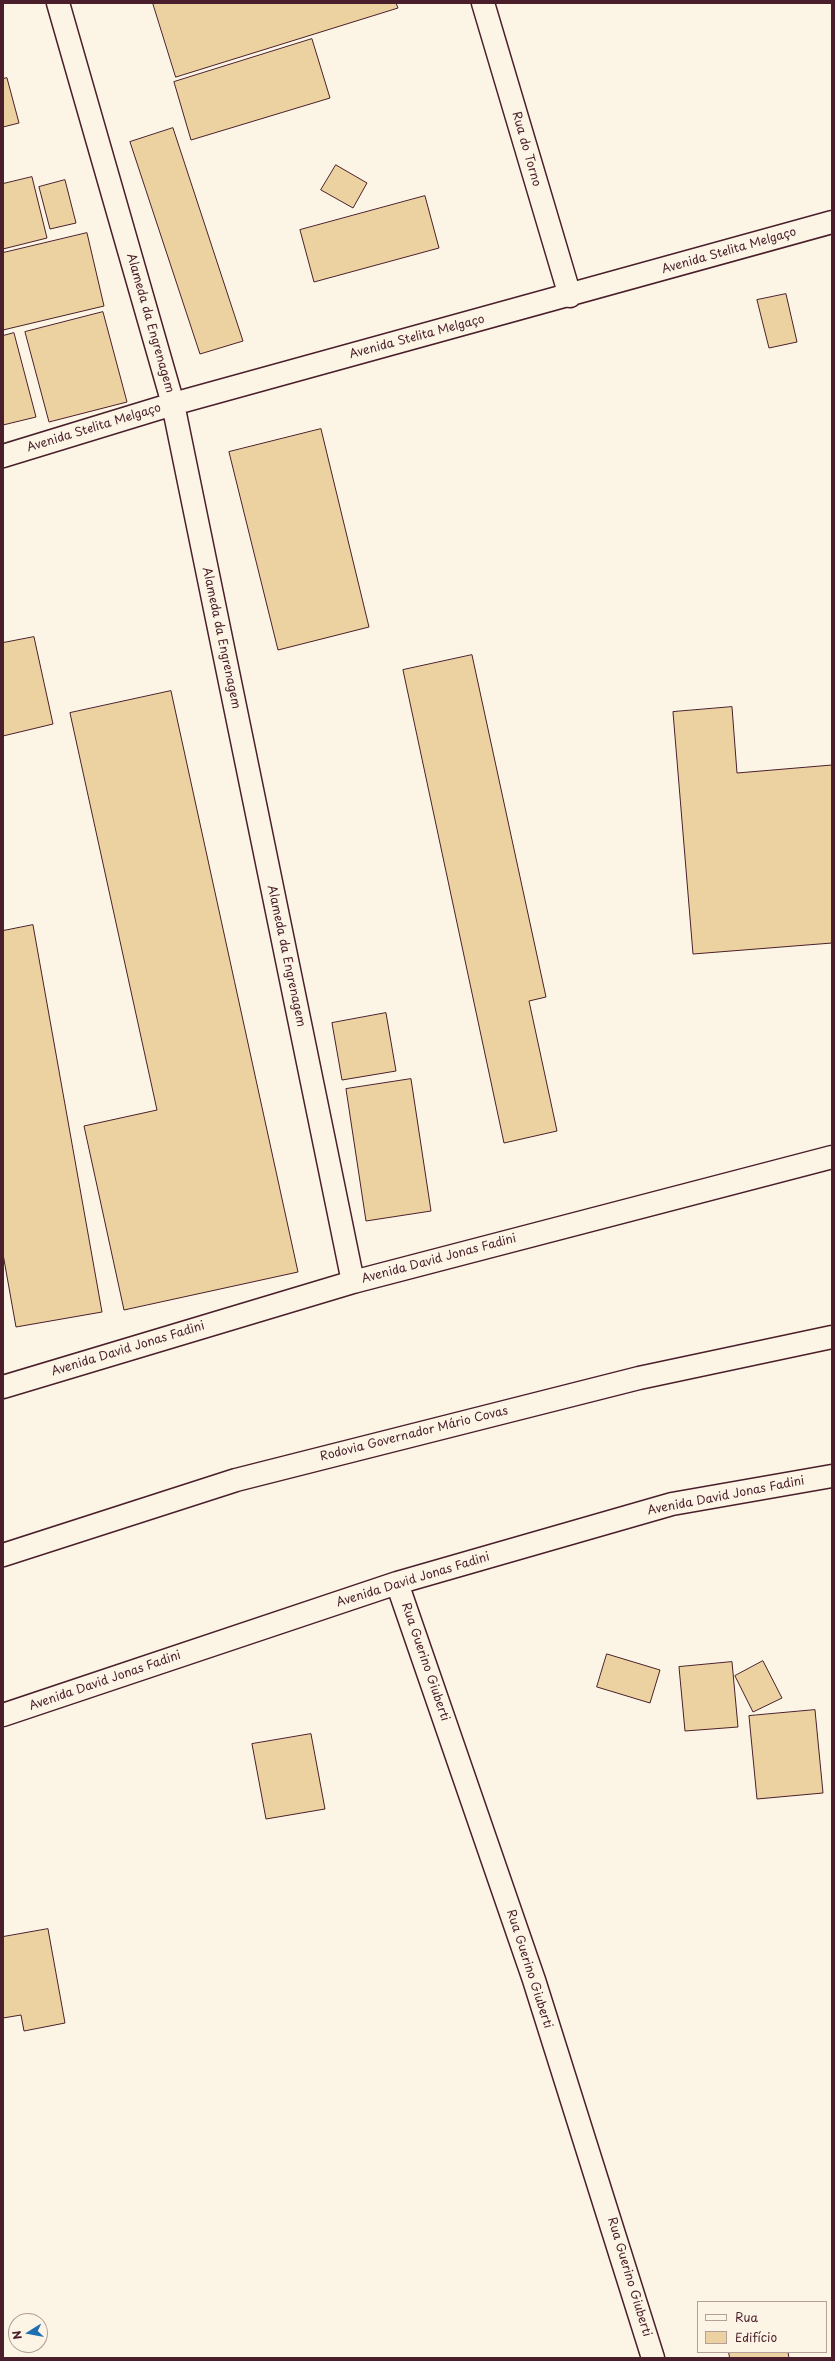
<!DOCTYPE html>
<html>
<head>
<meta charset="utf-8">
<style>
  body { margin:0 }
  #map { position:relative; width:835px; height:2361px; overflow:hidden; background:#fcf5e5; font-family:"Playpen Sans",sans-serif }
  canvas { display:block }
  .frame { position:absolute; inset:0; border:4px solid #4a1f2b; pointer-events:none }
  .legend { position:absolute; left:697px; top:2301px; width:130px; height:52px; box-sizing:border-box; background:#fcf5e5; border:1px solid #b59f9b; margin:0; padding:5px 7px; list-style:none; font-size:12px; color:#4a1f2b }
  .legend li { display:flex; align-items:center; gap:8px; height:20px }
  .legend b { width:20px; border:1px solid #b59f9b }
  .north { position:absolute; left:8px; top:2313px; width:40px; height:40px; box-sizing:border-box; background:#fcf5e5; border:1px solid #b59f9b; border-radius:50%; rotate:259deg; font-size:11px; font-weight:700; line-height:16px; text-align:center; color:#4a1f2b }
  .north::after { content:''; display:block; margin:auto; width:14px; height:18px; background:#1f6fb2; clip-path:polygon(50% 0,100% 100%,50% 72%,0 100%) }
</style>
</head>
<body>
<div id="map">
<canvas width="835" height="2361"></canvas>
<div class="frame"></div>
<ul class="legend">
<li><b style="height:5px;background:#fcf5e5"></b>Rua</li>
<li><b style="height:11px;background:#edd2a1"></b>Edifício</li>
</ul>
<div class="north">N</div>
</div>
<script>
const c = document.querySelector('canvas').getContext('2d');
c.lineJoin = 'round';
function fill(path, color) { c.fillStyle = color; c.fill(path, 'evenodd'); }
function stroke(path, color, width, dash) { c.strokeStyle = color; c.lineWidth = width; c.lineCap = dash ? 'butt' : 'round'; c.setLineDash(dash || []); c.stroke(path); }
function drawText(font, color, halo, rows, align = 'center') {
  c.font = font + ' "Playpen Sans",sans-serif'; c.lineWidth = 3; c.setLineDash([]); c.textBaseline = 'middle'; c.strokeStyle = halo; c.fillStyle = color; for (const [text, x, y, turn = 0] of rows) {
    c.save(); c.translate(x, y); c.rotate((+turn || 0) * Math.PI / 180); c.textAlign = isNaN(turn) ? turn : align; if (halo) c.strokeText(text, 0, 0); c.fillText(text, 0, 0); c.restore();
  }
}
const building = new Path2D(`
  M153,3H396L398,8L176,77Z
  M312,39L330,98L191,140L174,82Z
  M7,78L19,123L3,127V79Z
  M173,128L243,341L200,354L130,142Z
  M336,165L367,183L353,208L321,190Z
  M32,177L47,238L3,249V184Z
  M65,180L76,223L50,229L39,187Z
  M425,196L439,248L314,282L300,230Z
  M87,233L104,306L3,330V253Z
  M786,294L797,342L769,348L757,300Z
  M103,312L127,402L49,422L25,332Z
  M14,333L36,417L3,425V336Z
  M321,429L369,627L278,650L229,452Z
  M34,637L53,724L3,736V643Z
  M472,655L546,997L529,1001L557,1131L504,1143L403,670Z
  M171,691L298,1272L124,1310L84,1126L157,1110L70,713Z
  M732,707L737,773L832,765V943L693,954L673,712Z
  M33,925L102,1312L16,1327L3,1254V931Z
  M386,1013L396,1071L342,1080L332,1023Z
  M411,1079L431,1211L366,1221L346,1089Z
  M607,1654L660,1670L650,1703L597,1687Z
  M763,1661L782,1698L753,1712L735,1676Z
  M732,1662L738,1727L685,1731L679,1667Z
  M815,1710L823,1793L757,1799L749,1716Z
  M311,1734L325,1809L266,1819L252,1744Z
  M48,1929L65,2023L24,2031L21,2015L3,2018V1937Z
  M729,2352H788L789,2358H730Z`);
const street = new Path2D(`
  M58,3L173,404L353,1282
  M483,3L570,296
  M3,456L173,404L832,222
  M3,1387L353,1282L832,1157
  M397,1583L534,1980L653,2358
  M3,1715L397,1583L672,1504L832,1476`);
const highway = new Path2D(`
  M3,1555L236,1480L639,1378L832,1337`);
const streetNames = [
  ["Rua do Torno",526,149,74],
  ["Avenida Stelita Melgaço",729,251,-16],
  ["Alameda da Engrenagem",150,323,74],
  ["Avenida Stelita Melgaço",417,337,-15],
  ["Avenida Stelita Melgaço",94,428,-17],
  ["Alameda da Engrenagem",221,638,78],
  ["Alameda da Engrenagem",286,956,78],
  ["Avenida David Jonas Fadini",439,1259,-15],
  ["Avenida David Jonas Fadini",128,1349,-17],
  ["Rodovia Governador Mário Covas",414,1434,-14],
  ["Avenida David Jonas Fadini",726,1496,-11],
  ["Avenida David Jonas Fadini",413,1580,-17],
  ["Rua Guerino Giuberti",425,1662,71],
  ["Avenida David Jonas Fadini",105,1681,-19],
  ["Rua Guerino Giuberti",529,1969,72],
  ["Rua Guerino Giuberti",629,2277,73]
];
fill(building, '#edd2a1');
stroke(building, '#4a1f2b', 1);
stroke(street, '#4a1f2b', 25);
stroke(highway, '#4a1f2b', 25);
stroke(street, '#fcf5e5', 22);
stroke(highway, '#fcf5e5', 22);
drawText('12px', '#4a1f2b', '#fcf5e5', streetNames);
</script>
</body>
</html>
